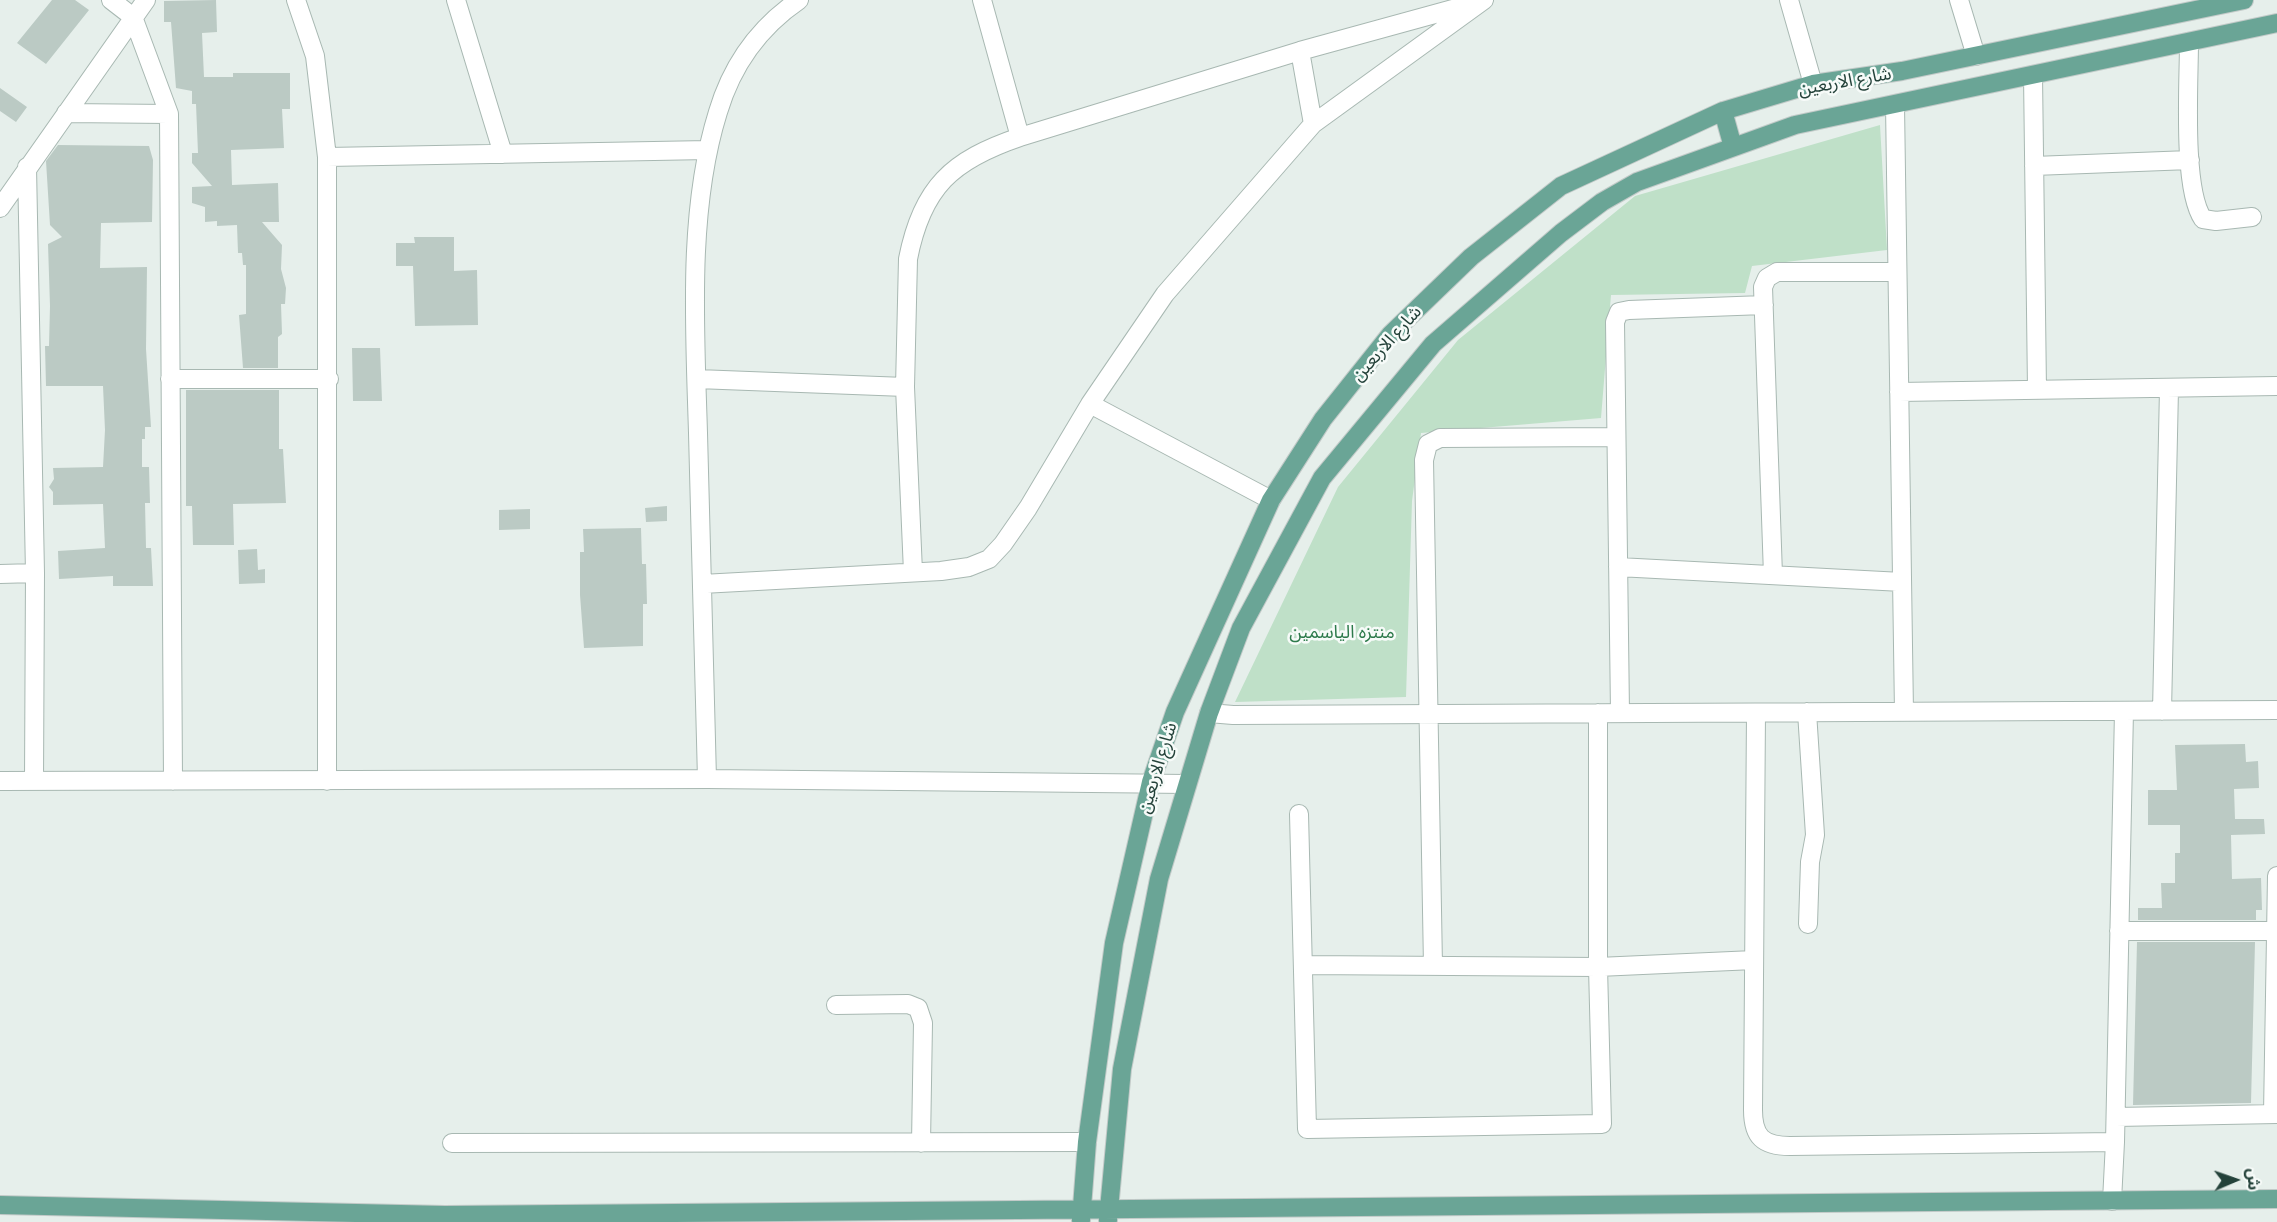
<!DOCTYPE html>
<html>
<head>
<meta charset="utf-8">
<style>
  body { margin:0 }
  #map { position:relative; width:2277px; height:1222px; overflow:hidden; background:#e6efeb; font-family:"Fira Sans Condensed","Noto Sans Arabic",sans-serif }
  canvas { display:block }
  .north { position:absolute; left:2205px; top:1150px; width:60px; height:60px; -webkit-text-stroke:4px #f7fbf9; paint-order:stroke; rotate:88deg; font-size:16px; font-weight:700; line-height:24px; text-align:center; color:#24423a }
  .north::after { content:''; display:block; margin:auto; width:21px; height:27px; background:#24423a; clip-path:polygon(50% 0,100% 100%,50% 72%,0 100%) }
</style>
</head>
<body>
<div id="map">
<canvas width="2277" height="1222"></canvas>
<div class="north">ش</div>
</div>
<script>
const c = document.querySelector('canvas').getContext('2d');
c.lineJoin = 'round';
function fill(path, color) { c.fillStyle = color; c.fill(path, 'evenodd'); }
function stroke(path, color, width, dash) { c.strokeStyle = color; c.lineWidth = width; c.lineCap = dash ? 'butt' : 'round'; c.setLineDash(dash || []); c.stroke(path); }
function drawText(font, color, halo, rows, align = 'center') {
  c.font = font + ' "Fira Sans Condensed","Noto Sans Arabic",sans-serif'; c.lineWidth = 5; c.setLineDash([]); c.textBaseline = 'middle'; c.strokeStyle = halo; c.fillStyle = color; for (const [text, x, y, turn = 0] of rows) {
    c.save(); c.translate(x, y); c.rotate((+turn || 0) * Math.PI / 180); c.textAlign = isNaN(turn) ? turn : align; if (halo) c.strokeText(text, 0, 0); c.fillText(text, 0, 0); c.restore();
  }
}
const green = new Path2D(`
  M1880,125L1887,250L1752,266L1745,293L1611,295L1601,418L1421,433L1412,501L1406,697L1235,702L1338,487L1458,340L1635,196Z`);
const building = new Path2D(`
  M52,0H75L89,10L46,64L17,43Z
  M216,0L217,32L202,33L204,77H233V73H290V109H282L284,148L231,150L232,185L278,183L279,222H262L282,245L281,269L286,288L285,304H281L282,334L278,337V368H243L239,315L246,314V265H243L242,253H238L237,225L217,226V221L205,222V207L192,203V187L212,186L192,163V153H198L196,104H192V91L176,88L171,22H164V1Z
  M0,88L27,107L16,122L0,111Z
  M58,145L149,146L153,160L152,222L101,223L100,268L147,267L146,349L151,427H145V439H142V467H149L150,503H145L146,548H151L153,586H113V576L59,579L58,551L105,548L103,504L53,505V492L49,487L54,479L53,468L103,467L105,430L103,386H46L45,346H49L50,306L48,244L62,237L50,225L46,161Z
  M414,237H454V271L477,270L478,325L415,326L413,266H396V243H415Z
  M352,348H380L382,401H353Z
  M186,390H279V449H283L286,503L233,504L234,545H193L192,506H186Z
  M667,506V521L646,522L645,508Z
  M530,509V529L499,530V510Z
  M641,528L642,564H646L647,604H643V646L584,648L580,595V552H584L583,529Z
  M257,549L258,570L265,569V583L239,584L238,550Z
  M2245,744L2246,762L2258,761L2259,788L2234,789L2235,819H2264L2265,834L2231,835L2232,879L2261,878L2262,910H2256V920H2138V908H2162L2161,883H2175V853H2180V825H2148V790H2177L2175,745Z
  M2137,942H2255L2251,1103L2133,1105Z`);
const minor = new Path2D(`
  M111,0L133,17L169,114L173,781
  M296,0L315,56L327,157V781
  M456,0L503,154
  M982,0L1020,137
  M1789,0L1813,84
  M1959,0L1976,56
  M2189,42C2189,82 2182,189 2203,219L2216,221L2252,217
  M1300,51L1313,124
  M2033,75L2037,390
  M1895,105L1904,712
  M66,113L169,114
  M327,157L708,150
  M2034,166L2190,160
  M27,167L35,573L34,781
  M0,208L146,0
  M170,379H329
  M697,379L905,387
  M1899,392L2277,386
  M1090,404L1271,500
  M1618,567L1902,582
  M913,572L905,387L908,259C922,187 952,160 1020,137L1300,51L1471,4
  M0,574L35,573
  M1773,575L1763,287L1767,278L1777,272H1897
  M702,584L941,571L969,567L989,559L1003,544L1028,508L1090,404L1165,294L1313,124L1484,0
  M2162,711L2169,389
  M1807,712L1815,835L1810,862L1808,924
  M1209,713L1233,715L2277,710
  M1620,713L1615,322L1619,312L1629,310L1764,305
  M1756,713L1753,1110C1753,1137 1763,1146 1790,1146L2115,1142
  M707,779C704,663 701,548 698,433C695,330 687,211 718,112C732,65 758,28 799,0
  M0,781L707,779L1187,784
  M1299,814L1307,1129L1602,1124L1598,967V713
  M2119,931H2276
  M1304,965L1598,967L1754,960
  M1433,966L1424,460L1428,444L1440,438L1616,437
  M836,1005L908,1004L918,1008L923,1023L921,1143
  M2273,1114L2277,876
  M2116,1117L2277,1114
  M452,1143L1087,1142
  M2112,1201L2115,1142L2124,711`);
const major = new Path2D(`
  M1723,111L1733,147
  M0,1205L445,1215L2277,1199
  M1081,1220L1087,1142L1114,943L1151,782L1175,712L1271,500L1323,419L1390,335L1471,257L1561,186L1723,111L1813,84L1902,71L2244,0
  M1108,1220L1122,1069L1159,879L1209,713L1241,628L1322,478L1433,344L1561,233L1602,202L1637,182L1795,125L2277,23`);
const streetNames = [
  ["شارع الاربعين",1845,82,-10],
  ["شارع الاربعين",1387,344,-48],
  ["شارع الاربعين",1158,768,-73]
];
const parkNames = [
  ["منتزه الياسمين",1342,633]
];
fill(green, '#bfe0c8');
fill(building, '#bbcac4');
stroke(minor, '#a8b8b2', 20);
stroke(major, '#c2cac8', 20);
stroke(minor, '#fff', 18);
stroke(major, '#6aa596', 18);
drawText('18px', '#24423a', '#f7fbf9', streetNames);
drawText('18px', '#2d7a4b', '#f7fbf9', parkNames);
</script>
</body>
</html>
